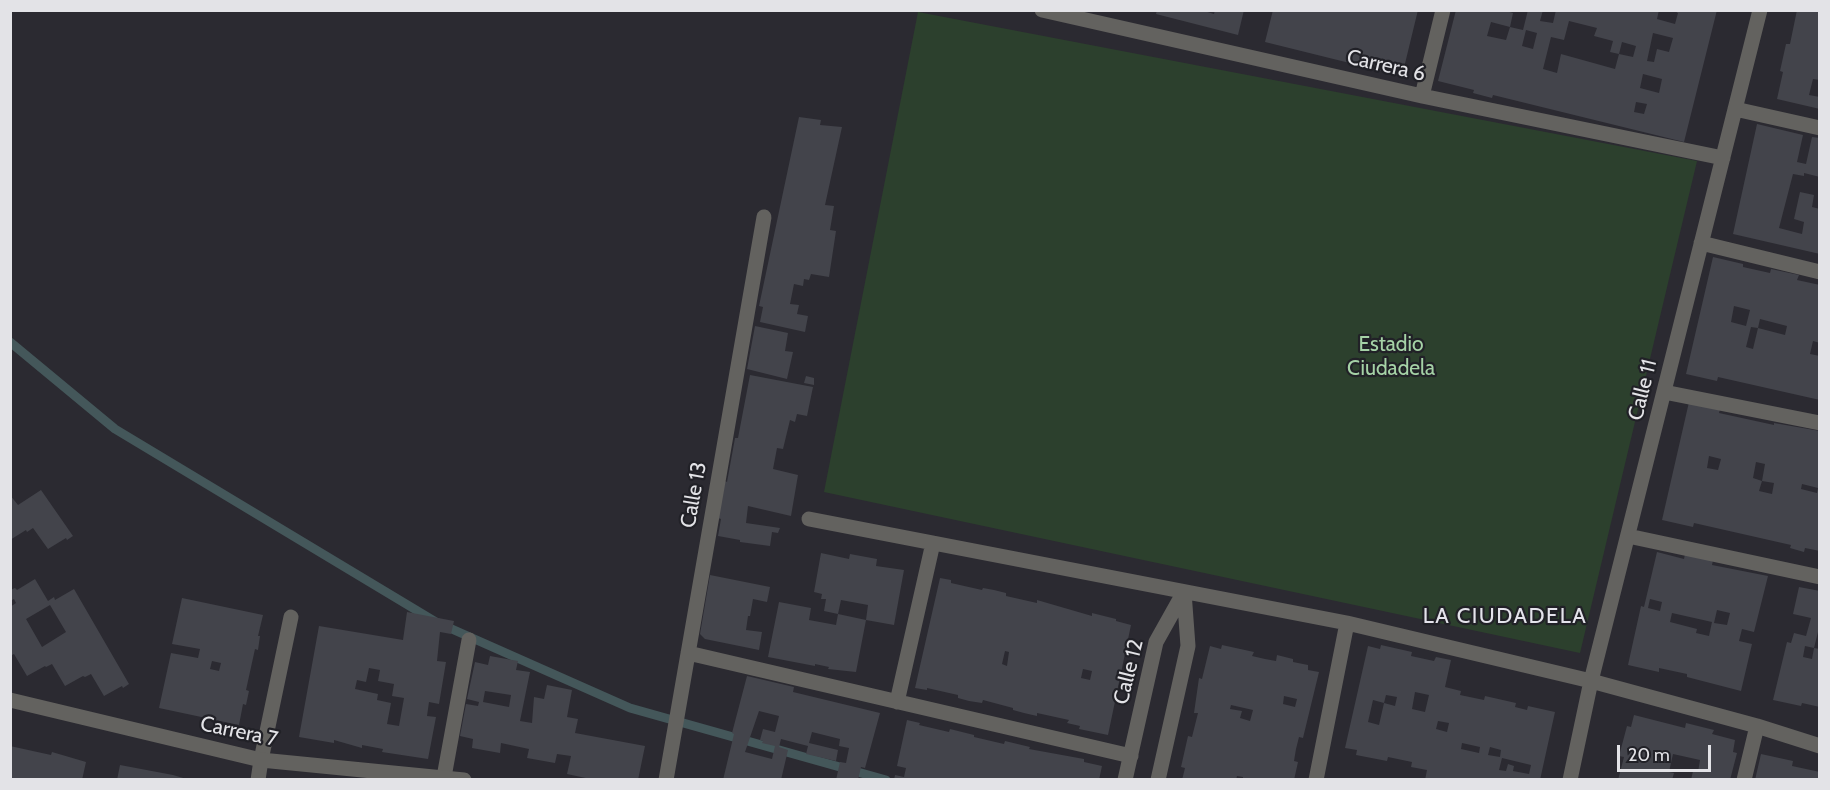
<!DOCTYPE html>
<html>
<head>
<meta charset="utf-8">
<style>
  body { margin:0 }
  #map { position:relative; width:1830px; height:790px; overflow:hidden; background:#2b2a31; font-family:Cabin,sans-serif }
  canvas { display:block }
  .frame { position:absolute; inset:0; border:12px solid #e3e3e7; pointer-events:none }
  .scale { position:absolute; left:1617px; top:745px; width:94px; height:27px; box-sizing:border-box; border:3px solid #e3e3e7; border-top:0; padding-left:8px; font-size:18px; line-height:21px; white-space:nowrap; color:#e3e3e7; -webkit-text-stroke:4px #212127; paint-order:stroke }
</style>
</head>
<body>
<div id="map">
<canvas width="1830" height="790"></canvas>
<div class="frame"></div>
<div class="scale">20 m</div>
</div>
<script>
const c = document.querySelector('canvas').getContext('2d');
c.lineJoin = 'round';
function fill(path, color) { c.fillStyle = color; c.fill(path, 'evenodd'); }
function stroke(path, color, width, dash) { c.strokeStyle = color; c.lineWidth = width; c.lineCap = dash ? 'butt' : 'round'; c.setLineDash(dash || []); c.stroke(path); }
function drawText(font, color, halo, rows, align = 'center') {
  c.font = font + ' Cabin,sans-serif'; c.lineWidth = 4.5; c.setLineDash([]); c.textBaseline = 'middle'; c.strokeStyle = halo; c.fillStyle = color; for (const [text, x, y, turn = 0] of rows) {
    c.save(); c.translate(x, y); c.rotate((+turn || 0) * Math.PI / 180); c.textAlign = isNaN(turn) ? turn : align; if (halo) c.strokeText(text, 0, 0); c.fillText(text, 0, 0); c.restore();
  }
}
const green = new Path2D(`
  M918,12L1697,161L1580,653L824,492Z`);
const stream = new Path2D(`
  M10,342L115,429L436,622L630,708L886,780`);
const building = new Path2D(`
  M1157,10H1201L1214,14L1215,10H1244L1238,35L1156,14Z
  M1273,10H1418L1402,76L1265,42Z
  M1456,10H1503L1513,13L1510,27L1491,22L1487,36L1506,40L1510,27L1523,30L1528,10H1543L1540,21L1553,23L1556,10H1659L1657,19L1675,24L1678,13L1673,10H1717L1684,142L1493,95L1492,98L1473,93L1474,90L1438,81ZM1569,21L1597,28L1594,36L1613,41L1610,52L1619,54L1615,69L1561,54L1557,73L1543,69L1551,37L1564,40ZM1526,30L1537,33L1533,49L1522,46ZM1653,33L1673,38L1669,52L1657,49L1654,62L1647,61ZM1622,42L1636,46L1633,57L1619,54ZM1643,74L1662,79L1659,93L1640,88ZM1636,102L1647,104L1644,114L1634,112Z
  M1797,10H1820V80L1813,79L1809,95L1820,97V109L1777,99L1783,72L1780,71L1786,44H1790Z
  M799,117L821,120L820,125L842,127L825,205L834,206L830,230L836,231L829,277L811,274L809,280L804,279L803,286L794,284L790,304L799,305L797,314L808,316L805,332L760,322L763,307L759,306Z
  M1757,124L1803,135L1797,162L1806,164L1812,137L1820,138V177L1804,173V176L1793,174L1779,228L1802,234L1804,222L1794,219L1800,192L1814,195L1812,207L1820,209V254L1733,234Z
  M1713,257L1743,264V267L1770,273L1771,269L1799,275L1797,280L1820,285V343L1813,341L1810,354L1820,356V400L1718,377L1717,381L1686,374ZM1734,306L1750,310L1746,326L1731,322ZM1760,319L1787,326L1785,335L1758,328L1753,349L1746,347L1751,327L1758,328Z
  M755,326L788,333L785,351L793,352L787,379L747,369Z
  M750,375L813,387L807,416L797,414L795,422L790,420L783,449L777,448L773,469L798,475L791,516L748,506L746,523L780,528L778,533L772,532L770,546L740,542V540L718,536L721,519L718,518L725,481L727,482L735,438H738Z
  M806,376L814,378V385L804,383Z
  M1689,402L1720,409L1719,413L1774,425V423L1820,431V551L1805,548L1804,552L1790,548L1791,545L1694,523L1693,527L1662,520ZM1709,456L1721,459L1718,470L1707,468ZM1756,462L1765,464L1762,481L1774,483L1772,494L1759,491L1762,481L1753,478ZM1802,484L1818,488L1817,493L1801,489Z
  M41,490L73,536L67,540L66,538L48,549L33,528L27,532L26,530L10,540V495L18,505Z
  M1657,552L1684,559L1685,554L1713,560L1712,565L1768,576L1754,632L1742,629L1739,641L1752,644L1741,691L1687,677V674L1659,668V672L1628,665L1641,606L1644,607ZM1650,599L1662,602L1660,611L1648,608ZM1717,610L1730,613L1727,625L1714,623ZM1672,613L1712,622L1709,636L1696,633L1697,629L1670,622Z
  M821,553L849,559L850,554L877,559L876,566L904,570L894,625L866,620L856,672L828,669L829,667L815,664V666L768,657L779,602L811,608L809,620L836,625L838,614L824,611L826,599H821L822,594L814,592ZM841,600L868,605L866,620L838,614Z
  M710,575L770,587L767,602L753,599L750,616H748L746,630L762,632L759,650L705,639L700,634Z
  M940,578L951,580V583L982,590L983,588L994,590L1006,593V596L1037,603V600L1092,616V613L1116,619V621L1131,625L1108,735L1079,729L1080,726L1067,723L1069,720L1037,713V716L1024,713L1013,710V708L983,700L982,703L969,701L958,698V695L927,688V690L915,688ZM1005,651L1009,652L1007,666L1002,664ZM1083,669L1092,671L1090,680L1081,678Z
  M35,579L48,601L54,597L55,600L74,589L129,684L123,688L122,686L104,696L91,674L85,677L83,676L65,686L52,664L46,667L45,666L27,676L14,654L10,656V607L16,603L14,599L10,601V590L15,588L17,590ZM50,605L66,632L42,647L26,619Z
  M1799,587L1820,591V624L1814,648L1820,649V707L1802,703L1801,706L1773,700L1787,642L1791,643L1794,633L1806,636L1811,618L1793,614ZM1805,646L1814,648L1812,659L1803,657Z
  M182,598L263,615L258,636H260L258,650L255,649L246,690L249,691L246,705L243,704L239,725L159,708L171,653L198,658L200,649L172,644ZM212,661L221,663L219,671L210,669Z
  M407,612L454,621L451,634L440,632L437,661L446,662L439,704L429,702L427,716L436,717L428,759L382,752L383,749L362,745V748L334,740V743L299,737L319,626L403,640ZM369,668L380,670L378,681L394,684L392,696L404,698L399,726L387,724L391,703L377,700L378,694L355,689L357,680L366,682Z
  M1222,645L1254,652L1252,656L1265,659L1276,661L1277,655L1293,659V662L1308,665V670L1319,672L1303,738L1299,737L1296,749L1294,761L1298,762L1294,780H1243V777L1237,776L1236,780H1182L1185,768L1181,767L1188,736L1192,737L1198,713H1194L1199,678L1202,679L1210,646L1221,649ZM1284,696L1297,699L1295,707L1283,704ZM1231,705L1253,710L1250,721L1240,718L1242,711L1230,709Z
  M1381,645L1412,652L1411,656L1434,661L1436,657L1451,660L1445,687L1461,691L1460,695L1484,700L1485,696L1516,703L1515,707L1527,710L1528,706L1555,712L1540,780H1425L1427,770L1411,767L1412,762L1388,757L1387,761L1356,755L1357,750L1345,748L1368,646L1380,649ZM1415,692L1429,695L1425,712L1412,709ZM1386,695L1397,697L1395,706L1384,703L1379,725L1368,722L1373,700L1384,703ZM1438,721L1449,723L1447,732L1436,729ZM1462,743L1480,747L1479,753L1461,749ZM1490,747L1501,750L1500,757L1488,755ZM1502,758L1531,765L1529,774L1513,771L1514,766L1508,764L1506,771L1499,770Z
  M490,656L518,661L516,670L530,672L520,721L532,723L534,697L544,699L547,685L572,690L567,717L578,719L575,733L645,746L638,780H595L567,774L571,756L557,754L555,763L527,758L529,749L501,743L500,753L472,748L473,739L460,736L466,704L478,706L479,702L467,699L475,662L488,665ZM485,691L511,695L509,707L483,702Z
  M747,676L794,687L793,692L880,713L865,768L861,767L858,780H836L840,762L846,763L849,748L839,746L840,739L812,732L809,743L838,750L836,761L806,754L808,746L781,739L779,747L788,750L781,780H723L734,734L732,733ZM759,711L779,716L775,732L763,729L760,740L763,741L762,743L775,746L772,759L745,752Z
  M1634,715L1685,728L1686,723L1714,730L1712,734L1735,740L1733,752L1737,753L1730,780H1691L1693,771L1698,772L1700,760L1673,754L1669,772L1674,773L1672,780H1618L1624,757L1619,756L1627,726L1631,727Z
  M907,720L920,723L919,725L949,732L950,729L974,735V737L1004,744L1005,741L1030,747L1029,749L1084,759V762L1102,766L1099,780H915L907,778L910,780H894L895,775L904,777L906,768L897,766Z
  M10,746L51,755L52,752L86,762L82,780H10Z
  M1761,754L1793,761L1792,766L1820,772V780H1755Z
  M120,765L173,775L190,780H117Z`);
const pedestrian = new Path2D(`
  M261,760L291,617
  M444,777L469,640`);
const minor = new Path2D(`
  M1042,10L1422,96L1723,158
  M1422,96L1443,10
  M1735,109L1820,128
  M1701,243L1820,272
  M1664,392L1820,423
  M809,519L1347,623L1591,681L1757,726L1820,746
  M1628,536L1820,577
  M688,653L1131,756
  M10,700L261,760L464,780
  M897,702L933,543
  M258,780L261,760
  M666,780L764,217
  M1125,780L1156,642L1184,592
  M1158,780L1188,646L1184,592
  M1316,780L1347,623
  M1570,780L1591,681L1760,10
  M1744,780L1757,726`);
const streetNames = [
  ["Carrera 6",1386,66,13],
  ["Calle 11",1643,390,-76],
  ["Calle 13",694,495,-80],
  ["Calle 12",1129,672,-76],
  ["Carrera 7",239,732,12]
];
const parkNames = [
  ["Estadio",1391,345],
  ["Ciudadela",1391,369]
];
const neighbourhoodNames = [
  ["LA CIUDADELA",1505,617]
];
fill(green, '#2c402d');
stroke(stream, '#44575a', 9);
fill(building, '#43444b');
stroke(pedestrian, '#63625f', 15);
stroke(minor, '#63625f', 15);
drawText('21px', '#e3e3e7', '#212127', streetNames);
drawText('21px', '#a5d2a6', '#212127', parkNames);
c.letterSpacing = '1.5px';
drawText('22px', '#e4e3eb', '#212127', neighbourhoodNames);
c.letterSpacing = '0px';
</script>
</body>
</html>
